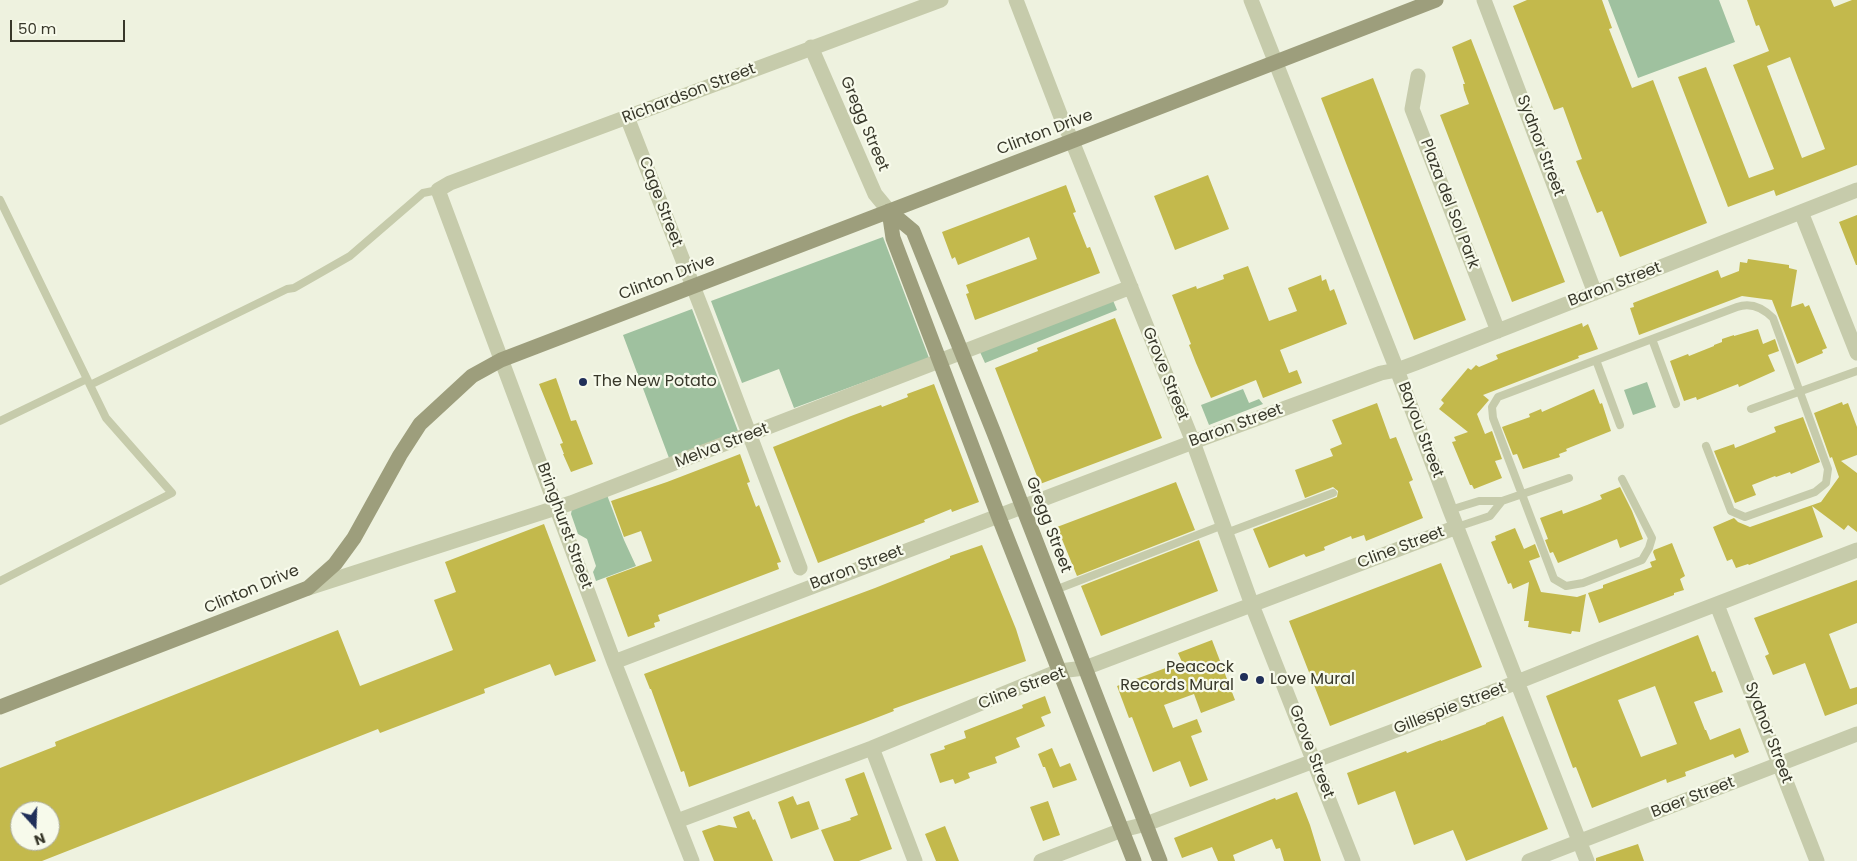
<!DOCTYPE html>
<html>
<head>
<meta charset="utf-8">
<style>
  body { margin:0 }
  #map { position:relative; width:1857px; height:861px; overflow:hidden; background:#eef2df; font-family:Poppins,sans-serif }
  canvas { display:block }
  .north { position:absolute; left:10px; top:801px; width:50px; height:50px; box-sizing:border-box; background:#f7faeb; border:1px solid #abac9e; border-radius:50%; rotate:160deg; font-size:14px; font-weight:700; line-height:20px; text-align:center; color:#38382a }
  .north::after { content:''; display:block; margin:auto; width:18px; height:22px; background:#202f59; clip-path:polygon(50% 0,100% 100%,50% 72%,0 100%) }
  .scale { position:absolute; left:10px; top:20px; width:115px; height:22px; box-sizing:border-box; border:2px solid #38382a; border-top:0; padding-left:6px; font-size:15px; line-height:18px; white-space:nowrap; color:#38382a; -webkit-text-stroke:4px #f7faeb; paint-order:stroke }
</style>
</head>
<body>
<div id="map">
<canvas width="1857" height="861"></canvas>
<div class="north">N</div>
<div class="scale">50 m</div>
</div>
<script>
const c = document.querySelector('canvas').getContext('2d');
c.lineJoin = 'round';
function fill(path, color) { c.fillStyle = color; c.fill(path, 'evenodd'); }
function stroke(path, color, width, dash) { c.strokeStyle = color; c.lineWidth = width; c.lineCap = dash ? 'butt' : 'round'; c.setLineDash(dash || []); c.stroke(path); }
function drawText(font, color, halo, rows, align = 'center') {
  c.font = font + ' Poppins,sans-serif'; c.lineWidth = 4.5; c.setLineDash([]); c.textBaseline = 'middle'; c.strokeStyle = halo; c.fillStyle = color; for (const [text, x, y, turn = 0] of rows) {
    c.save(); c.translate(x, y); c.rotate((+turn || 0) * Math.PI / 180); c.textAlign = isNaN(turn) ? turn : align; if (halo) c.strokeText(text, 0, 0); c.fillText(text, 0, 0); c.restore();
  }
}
const green = new Path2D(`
  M1608,0H1719L1735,42L1638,78Z
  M883,237L929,358L794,408L779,369L742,383L711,301Z
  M1112,298L1117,310L985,363L980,352Z
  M692,309L738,431L669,458L623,335Z
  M1647,382L1656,407L1633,415L1624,390Z
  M1243,389L1249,403L1259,399L1263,404L1209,425L1201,405Z
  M607,495L624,540L636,566L596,581L593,572L596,566L587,539L578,534L571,514L572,509Z`);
const building = new Path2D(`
  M1527,0H1602L1612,28L1609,29L1632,88L1653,80L1707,223L1620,257L1602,211L1597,213L1576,161L1582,159L1563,107L1554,110L1513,6Z
  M1747,0H1831L1834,7L1852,0H1857V165L1776,196L1774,190L1728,207L1678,77L1706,67L1749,178L1774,169L1733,65L1769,51L1759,25L1756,26ZM1790,57L1825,149L1802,158L1767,66Z
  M1471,39L1565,282L1512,302L1440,115L1469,104L1464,90L1463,84H1465L1452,47Z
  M1373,78L1466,320L1414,340L1321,98Z
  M1208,175L1229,229L1175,250L1154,196Z
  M1066,185L1076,212L1073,213L1087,248L1090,247L1100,273L975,320L966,294L969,293L966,285L1037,259L1029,237L958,265L955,257L952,259L942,232Z
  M1857,215V265H1856L1839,222Z
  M1748,259L1789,265V268L1797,270L1791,307L1803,303L1805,307L1809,305L1827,348L1822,350L1823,353L1797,364L1772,300L1742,296L1639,335L1630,308L1634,307L1633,303L1718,270L1721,278L1739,271L1740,262L1747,263Z
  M1248,266L1269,321L1297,311L1288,288L1321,275L1322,281L1326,279L1330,291L1334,289L1347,324L1280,350L1289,373L1297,370L1302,383L1263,398L1256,380L1211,398L1196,363L1189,345L1191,344L1172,295L1196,286L1197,289L1224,279L1223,275Z
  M1115,318L1162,438L1040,484L995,368L1038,351L1037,348Z
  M1582,323L1583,327L1588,324L1598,349L1578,356L1579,358L1483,395L1489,400L1477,414L1485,434L1492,431L1502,459L1495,461L1502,478L1474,489L1472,485H1470L1452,442L1456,441L1454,437L1468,432L1439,409L1444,403L1441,400L1468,368L1471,370L1476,365L1479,367L1498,359L1496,355Z
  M1758,329L1763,344L1775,339L1779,351L1768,355L1775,371L1739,387L1738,384L1697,400L1696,397L1684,401L1670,361L1688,354L1689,356L1714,346V345L1722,342V339L1734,335V336Z
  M556,378L571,421L576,420L593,464L571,472L563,454H564L560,444L563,443L539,384Z
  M934,384L979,502L952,512L951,509L924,520L925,522L818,563L773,447L851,416L881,405L882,407L908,397L907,394Z
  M1594,389L1600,404L1602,403L1611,431L1566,449L1567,451L1559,454L1560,457L1523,469L1517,454L1513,455L1502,427L1530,417L1529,414L1541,409L1542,412Z
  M1842,402L1843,405L1848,403L1857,427V455L1841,461L1857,473V532L1848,525L1844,530L1812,506L1823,537L1749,565L1748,564L1736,568L1732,559L1727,561L1713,527L1734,518L1738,522L1750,527L1821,502L1839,477L1832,457L1830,458L1814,413Z
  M1377,403L1390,439L1396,437L1413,480L1409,482L1423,518L1366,541L1364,535L1352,539L1351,536L1324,547L1325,550L1306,557L1304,554L1269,568L1253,529L1337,497L1338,491L1333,487L1305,498L1295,470L1333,456L1330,449L1342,444L1332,420Z
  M1803,417L1820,462L1791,474L1790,472L1776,477L1775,476L1752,485L1756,495L1735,503L1714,451L1734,444L1735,448L1776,432L1774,427Z
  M740,454L750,482L747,483L756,507L759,505L781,562L777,563L779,569L658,615L660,621L654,623L655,627L628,637L606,578L652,561L641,531L624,537L611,501L667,482Z
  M1176,482L1195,530L1077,576L1057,527Z
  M1620,487L1632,511L1643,539L1620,548L1617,539L1558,563L1553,552L1550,553L1545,540L1548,539L1540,518L1562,510L1563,514L1587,505L1602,499L1600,495Z
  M544,524L596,661L555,676L550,664L484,689L485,693L380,733L378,729L42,861H0V768L56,746L55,742L338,630L360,686L453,650L434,600L456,592L445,562ZM20,811H50V841H20Z
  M1515,528L1524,549L1535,544L1540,557L1529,561L1541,592L1577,597L1586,594L1580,632L1572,631L1571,634L1528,627L1529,621H1524L1529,582L1513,589L1511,583L1508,584L1491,542L1496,540L1495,536Z
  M1199,540L1218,591L1101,636L1081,586Z
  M1672,543L1685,576L1680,579L1684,590L1674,593V595L1599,623L1588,593L1603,588V585L1652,567L1650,562L1656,560L1653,552L1654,550Z
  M982,545L1016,629L1026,661L893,709L894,711L863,723L689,787L684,771L681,772L651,689H650L644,674L875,588L950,558V556Z
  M1441,563L1482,667L1330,726L1289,621Z
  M1857,580V623L1829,634L1850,689L1857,687V704L1825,716L1805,663L1773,675L1765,656L1769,654L1754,618Z
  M1698,635L1712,672L1715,671L1723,692L1694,702L1705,730H1706L1710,740L1740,728L1749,752L1735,758L1733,754L1685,772L1686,776L1667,783L1666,779L1592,808L1576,767L1573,768L1546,696ZM1655,686L1677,744L1641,757L1618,700Z
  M1212,640L1235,700L1201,713L1194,694L1164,705L1173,728L1197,719L1202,732L1191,736L1208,780L1190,787L1180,761L1153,772L1132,717L1129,718L1117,686L1182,662L1178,653Z
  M1045,696L1051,713L1041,717L1045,726L1016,738L1020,747L995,757L997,763L968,773L970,778L955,784L953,779L940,783L930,754L945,749L944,746L966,738L964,731L1023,708L1022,705Z
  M1503,716L1548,829L1466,861L1453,830L1414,845L1395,791L1358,805L1347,773L1406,751L1407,753L1441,740V741L1486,724V723Z
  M1052,748L1060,767L1070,763L1077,780L1053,788L1045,767H1043L1038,754Z
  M864,772L892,849L859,861H834L821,830L851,820L850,818L858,815L845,779Z
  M1297,792L1310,825L1321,861H1284L1280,848L1276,849L1272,839L1233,855L1235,861H1218L1212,847L1182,858L1174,838L1275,798L1276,800Z
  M793,796L797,805L809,801L819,829L791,839L778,802Z
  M1048,801L1060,835L1043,841L1030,807Z
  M749,811L753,820L755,819L773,861H714L702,831L719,825L737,828L733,817Z
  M945,826L959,861H936L925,834Z
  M1638,844L1644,861H1596V858Z`);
const lane = new Path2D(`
  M0,200L106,418L172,493L0,581
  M1652,339L1676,404
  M1596,360L1620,425
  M90,385L287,289L294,288L350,256L423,193L438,190
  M1751,409L1857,371
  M0,421L87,379
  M1622,479L1652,538L1649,548L1642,560L1583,583L1566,586L1554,579L1493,418L1492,407L1498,397L1737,307C1751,302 1763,308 1773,318L1828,469L1826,483L1815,492L1745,517L1731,511L1706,446
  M1502,501L1569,478
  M1450,510L1479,501H1502L1490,516L1457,527
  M1226,533L1333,493
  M1055,590L1223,525`);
const street = new Path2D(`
  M1016,0L1061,117L1072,141L1193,442L1252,605L1353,861
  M1251,0L1397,370L1450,510L1587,861
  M1484,0L1595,293
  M811,47L875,194L889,211
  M1418,76L1412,109L1498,331
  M627,117L705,317L800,568
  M1801,212L1857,353
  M308,588L571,503L1131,287
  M1717,605L1817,861
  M614,662L1193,442L1381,373L1397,370L1416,363L1857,190
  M872,748L915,861
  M677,821L872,748L1059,671L1085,668L1457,527
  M692,861L614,662L438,190L450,183L941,0
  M1041,861L1122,830L1146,824L1407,726L1600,649L1857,550
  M1529,861L1857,734`);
const secondary = new Path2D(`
  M889,211L913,231L994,433L1160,861
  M889,211L893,238L998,515L1134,861
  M0,707L308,588L335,564L354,538L400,455L420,424L472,376L501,360L1072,141L1436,0`);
const markers = [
  [583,382,5,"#202f59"],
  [1244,677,5,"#202f59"],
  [1260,680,5,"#202f59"]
];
const streetNames = [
  ["Richardson Street",689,94,-21],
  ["Gregg Street",864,124,67],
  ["Clinton Drive",1045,133,-21],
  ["Sydnor Street",1540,146,69],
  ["Cage Street",660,202,69],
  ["Plaza del Sol Park",1449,204,69],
  ["Clinton Drive",667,278,-21],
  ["Baron Street",1615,285,-21],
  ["Grove Street",1165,374,68],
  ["Baron Street",1236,426,-20],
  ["Bayou Street",1420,430,69],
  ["Melva Street",722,446,-21],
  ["Gregg Street",1048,525,69],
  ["Bringhurst Street",564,526,70],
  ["Cline Street",1401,548,-21],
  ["Baron Street",857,568,-21],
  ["Clinton Drive",252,590,-23],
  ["Cline Street",1022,689,-21],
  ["Gillespie Street",1450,709,-21],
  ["Sydnor Street",1768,733,69],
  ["Grove Street",1311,752,69],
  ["Baer Street",1693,798,-21]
];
const poiNames = [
  ["The New Potato",593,382],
  ["Peacock",1234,668,"right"],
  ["Records Mural",1234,686,"right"],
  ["Love Mural",1270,680]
];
fill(green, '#9fc19f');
fill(building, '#c3b94c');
stroke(lane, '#c6cbab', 8);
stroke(street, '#c6cbab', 15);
stroke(secondary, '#9d9e7c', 15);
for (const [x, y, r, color] of markers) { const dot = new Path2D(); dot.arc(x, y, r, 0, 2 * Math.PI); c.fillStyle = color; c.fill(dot); stroke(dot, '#f7faeb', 2); }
drawText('16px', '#38382a', '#f7faeb', streetNames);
drawText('16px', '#38382a', '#f7faeb', poiNames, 'left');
</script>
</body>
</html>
